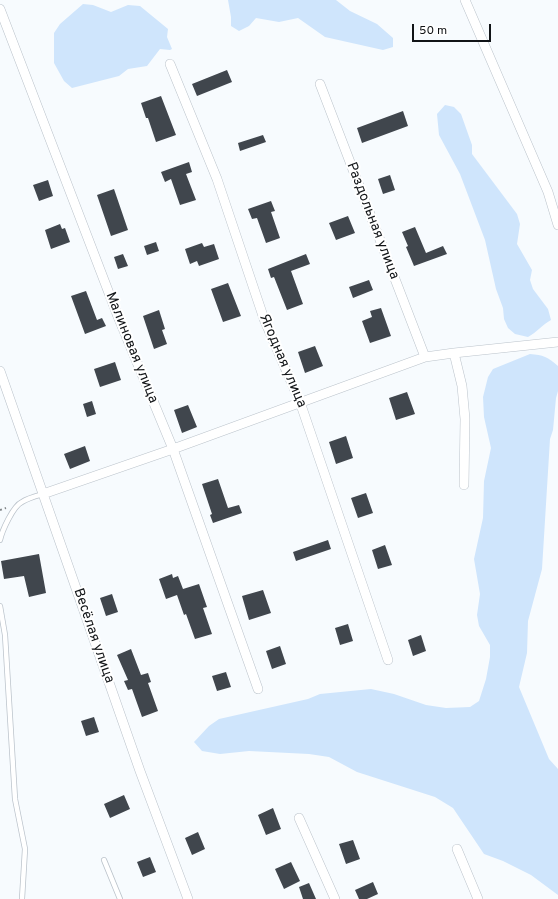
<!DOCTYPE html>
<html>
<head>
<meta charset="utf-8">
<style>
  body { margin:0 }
  #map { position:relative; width:558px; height:899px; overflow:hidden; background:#f7fbfe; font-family:Overpass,sans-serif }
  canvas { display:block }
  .scale { position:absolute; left:412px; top:24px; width:79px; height:18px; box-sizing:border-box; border:2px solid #111417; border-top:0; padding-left:5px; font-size:12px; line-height:14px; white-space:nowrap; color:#111417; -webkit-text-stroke:3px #fff; paint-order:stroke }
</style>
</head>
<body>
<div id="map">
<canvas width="558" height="899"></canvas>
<div class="scale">50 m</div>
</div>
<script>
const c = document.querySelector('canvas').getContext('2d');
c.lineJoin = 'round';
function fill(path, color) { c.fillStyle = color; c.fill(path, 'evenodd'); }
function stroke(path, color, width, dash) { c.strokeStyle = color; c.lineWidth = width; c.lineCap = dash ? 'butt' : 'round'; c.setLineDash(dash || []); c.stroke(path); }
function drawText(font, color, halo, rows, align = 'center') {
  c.font = font + ' Overpass,sans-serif'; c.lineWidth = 4; c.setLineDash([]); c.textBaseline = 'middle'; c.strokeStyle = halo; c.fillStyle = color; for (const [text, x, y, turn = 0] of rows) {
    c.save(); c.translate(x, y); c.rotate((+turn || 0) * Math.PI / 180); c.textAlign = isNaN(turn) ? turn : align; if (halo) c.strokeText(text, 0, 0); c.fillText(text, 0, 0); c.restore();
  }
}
const green = new Path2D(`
  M228,0H336L350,11L377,24L393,38V47L383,50L325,37L298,18L279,22L256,18L249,26L239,31L231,26V17Z
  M83,4L93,5L111,12L128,5L140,6L168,29L167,37L172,49L170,50L160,49L147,66L128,69L119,76L72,88L64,81L54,63V33L60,24Z
  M445,105L454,107L461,114L472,145V154L517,214L520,224L517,244L532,270L530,280L533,289L548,309L551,320C542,325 537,332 528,337L515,334L508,328L504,319L503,308L496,289L485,240L460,174L439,135L437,114Z
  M530,354C543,355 548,357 558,366V391L556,398L553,430L550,439L542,569L528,621L527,653L519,687L549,759L558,769V895L531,875L503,861L484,854L453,808L435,797L357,772L329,757L309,754L249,751L220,754L202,751L194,742L209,726L219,719L308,699L320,694L371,689L394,694L426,705L446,708L470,707L479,701L486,679L490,657V645L479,626L477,615L480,594L474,559L483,518L484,481L491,448L484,417L483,397L488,377L493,369Z`);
const building = new Path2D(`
  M227,70L232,82L197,96L192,84Z
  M161,96L176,135L156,142L148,118H146L141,103Z
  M403,111L408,126L362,143L357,128Z
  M263,135L266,142L240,151L238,143Z
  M189,162L192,172L186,174L196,200L180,205L171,179L165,182L161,172Z
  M390,175L395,190L383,194L378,179Z
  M48,180L53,196L39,201L33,185Z
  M114,189L128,230L111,236L97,195Z
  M271,201L275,211L271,212L280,238L266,243L257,218L252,219L248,209Z
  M348,216L355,233L336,240L329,223Z
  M60,224L62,229L65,228L70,242L51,249L45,230Z
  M415,227L426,253L443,246L447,254L414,266L406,247L408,246L402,232Z
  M156,242L159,251L147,255L144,246Z
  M202,243L204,247L214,244L219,259L199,266L197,261L190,264L185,249Z
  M123,254L128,266L118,269L114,257Z
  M306,254L310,264L291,271L303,304L287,310L274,277L271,278L268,269Z
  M369,280L373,290L353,298L349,287Z
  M228,283L241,316L223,322L211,289Z
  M86,291L97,320L102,318L106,326L85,334L71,296Z
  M381,308L391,336L370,343L362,321L372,317L370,311Z
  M159,310L165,329L162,330L167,344L154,349L143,316Z
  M315,346L323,366L305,373L298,352Z
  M115,362L121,380L100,387L94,369Z
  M407,392L415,414L396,420L389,398Z
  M92,401L96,414L87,417L83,404Z
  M188,405L197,427L182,433L174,410Z
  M346,436L353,458L336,464L329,442Z
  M85,446L90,461L70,469L64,454Z
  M218,479L228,508L239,505L242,513L213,523L210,515L212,514L202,484Z
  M366,493L373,513L358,518L351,498Z
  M328,540L331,549L296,561L293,552Z
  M385,545L392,565L378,569L372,550Z
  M39,554L46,593L29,597L24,576L4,579L1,561Z
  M172,574L173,578L178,576L183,589L199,584L207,607L203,608L212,634L195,639L186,614L184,615L177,595L166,599L159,579Z
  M263,590L271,613L249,620L242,596Z
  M112,594L118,612L106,616L100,598Z
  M348,624L353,641L340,645L335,628Z
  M421,635L426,651L413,656L408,640Z
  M280,646L286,664L272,669L266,651Z
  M131,649L141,675L148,673L151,682L148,683L158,711L142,717L132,689L128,690L124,681L128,680L117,655Z
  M226,672L231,687L217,691L212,676Z
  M94,717L99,732L86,736L81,721Z
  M124,795L130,809L110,818L104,804Z
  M273,808L281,829L266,835L258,815Z
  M198,832L205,849L192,855L185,838Z
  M353,840L360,859L346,864L339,844Z
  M150,857L156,872L143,877L137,862Z
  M291,862L300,881L284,889L275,869Z
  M373,882L378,894L367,899H359L355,890Z
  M309,883L316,899H303L299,887Z`);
const path = new Path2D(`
  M0,510L6,508`);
const lane = new Path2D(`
  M0,540C2,531 13,506 22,502C28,498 36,496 43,494
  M0,606L5,635L15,799L25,849L22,899
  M104,860L120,899`);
const street = new Path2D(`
  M465,0L548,192L558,225
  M0,9L117,314L173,449L258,689
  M170,64L217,179L264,319L300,402L388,660
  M320,84L425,357
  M454,353L462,386L465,419L464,485
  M0,371L140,771L188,899
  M43,494L173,449L425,357L454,353L558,342
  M299,818L335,899
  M457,849L478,899`);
const streetNames = [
  ["Раздольная улица",372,221,69],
  ["Малиновая улица",131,348,68],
  ["Ягодная улица",282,361,67],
  ["Весёлая улица",93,636,71]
];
fill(green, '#cfe5fc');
fill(building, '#40464d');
stroke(lane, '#bbc3cb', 6);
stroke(street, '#bbc3cb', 10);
stroke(path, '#828689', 2, [2, 3]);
stroke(lane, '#fff', 4.5);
stroke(street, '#fff', 9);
drawText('14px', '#111417', '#fff', streetNames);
</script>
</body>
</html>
